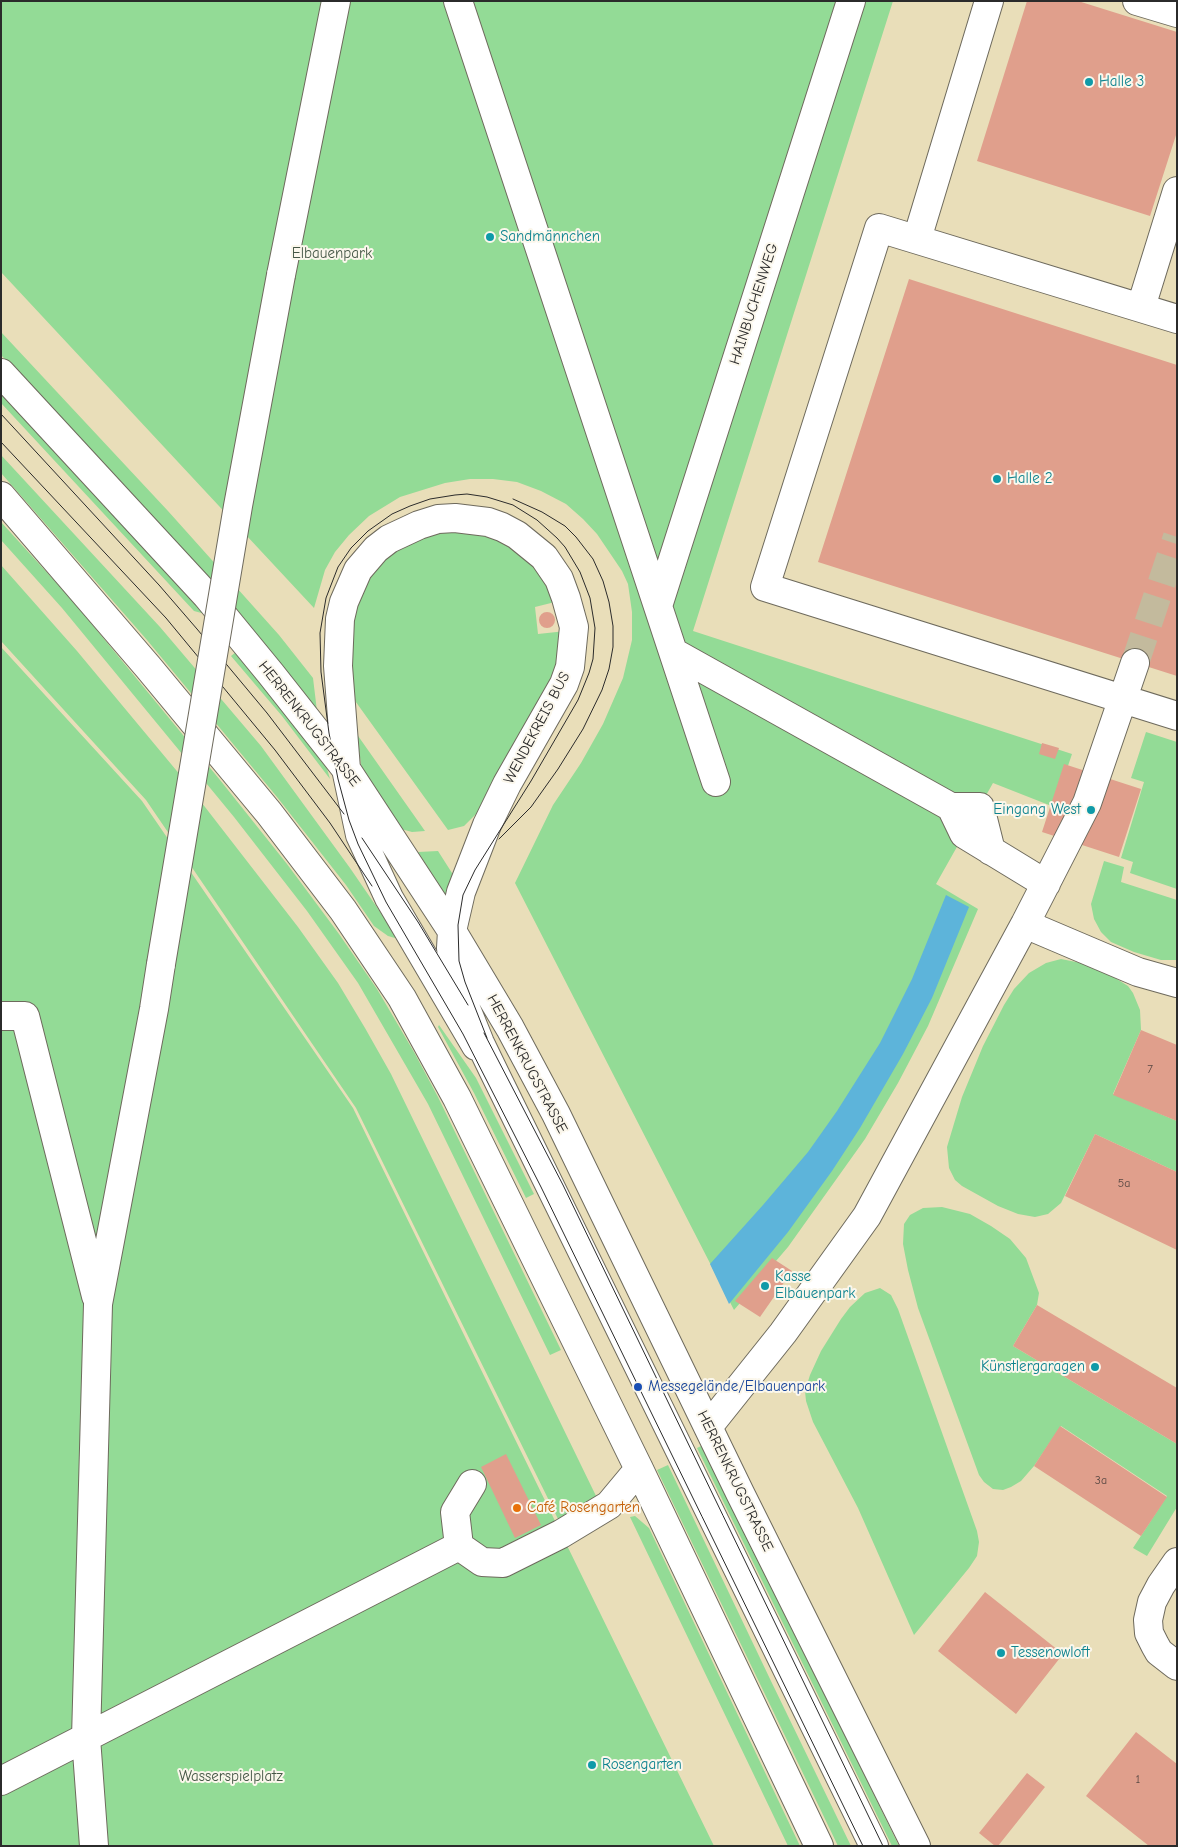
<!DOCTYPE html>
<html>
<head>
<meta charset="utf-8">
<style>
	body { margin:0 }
	#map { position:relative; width:1178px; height:1847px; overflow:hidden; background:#e9deb9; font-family:"Comic Neue",sans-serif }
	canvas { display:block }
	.frame { position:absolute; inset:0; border:2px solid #2b2b2b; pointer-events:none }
</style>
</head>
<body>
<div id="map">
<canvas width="1178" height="1847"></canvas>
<div class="frame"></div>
</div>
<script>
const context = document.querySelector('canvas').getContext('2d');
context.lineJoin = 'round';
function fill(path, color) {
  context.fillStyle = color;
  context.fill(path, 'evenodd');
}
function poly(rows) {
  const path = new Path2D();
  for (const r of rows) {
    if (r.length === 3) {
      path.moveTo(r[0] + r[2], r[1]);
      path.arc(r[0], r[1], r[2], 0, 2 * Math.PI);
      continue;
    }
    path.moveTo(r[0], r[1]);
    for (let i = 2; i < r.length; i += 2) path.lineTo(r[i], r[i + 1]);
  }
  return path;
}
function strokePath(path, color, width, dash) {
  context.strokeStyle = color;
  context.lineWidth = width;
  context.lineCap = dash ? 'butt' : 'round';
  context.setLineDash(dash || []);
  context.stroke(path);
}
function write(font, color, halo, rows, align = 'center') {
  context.font = font + ' "Comic Neue",sans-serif';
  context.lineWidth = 4;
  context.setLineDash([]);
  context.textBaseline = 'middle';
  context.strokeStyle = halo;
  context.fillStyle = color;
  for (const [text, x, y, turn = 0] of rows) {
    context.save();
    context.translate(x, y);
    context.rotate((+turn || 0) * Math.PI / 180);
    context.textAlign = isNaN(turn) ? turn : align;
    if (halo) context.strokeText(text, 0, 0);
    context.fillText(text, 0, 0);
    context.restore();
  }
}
fill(poly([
	[1,1,893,1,693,631,1072,754,1054,807,993,783,936,884,978,909,928,1026,898,1083,865,1139,788,1247,734,1310,515,883,553,805,581,763,603,724,623,678,632,640,632,612,628,584,622,571,597,534,583,519,566,504,541,491,517,482,493,479,470,479,445,483,400,497,369,516,349,535,335,552,325,570,314,608,1,272],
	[1,332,168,511,279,635,313,678,317,711,239,612,1,355],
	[1,393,205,614,194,611,1,403],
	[1,455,160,627,261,746,350,868,396,935,395,938,388,936,374,926,346,885,277,797,147,640,1,473],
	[1,522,72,600,220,780,287,864,339,934,377,989,414,1052,438,1097,561,1350,550,1355,428,1104,358,983,307,911,234,817,62,608,1,540],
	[438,530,485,531,524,552,559,601,535,607,538,634,566,631,562,664,479,811,464,826,448,830,353,698,350,659,351,622,360,592,384,557],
	[1,565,77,651,181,776,298,927,338,983,365,1028,391,1074,597,1498,560,1523,356,1108,146,800,1,641],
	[1,647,142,801,353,1108,714,1846,1,1846],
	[236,652,326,765,330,779,282,716,231,656],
	[1146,732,1177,742,1177,889,1130,873,1133,862,1121,858,1144,782,1131,778],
	[356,733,425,831,412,832,401,829,364,782],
	[438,851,459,884,453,907,418,852],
	[1104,861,1124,867,1121,882,1177,900,1177,960,1161,960,1134,952,1111,942,1101,932,1094,919,1091,904],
	[1061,959,1081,963,1112,976,1128,986,1133,993,1140,1010,1141,1030,1113,1094,1177,1121,1177,1172,1095,1134,1061,1203,1048,1214,1035,1217,1018,1214,998,1206,962,1186,955,1180,949,1168,947,1147,962,1097,983,1046,1004,1005,1014,989,1029,973,1046,963],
	[439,1025,476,1078,534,1194,526,1198,474,1093,438,1027],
	[942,1207,970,1214,991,1226,1010,1239,1026,1258,1039,1293,1037,1305,1013,1346,1177,1444,1177,1507,1147,1556,1133,1548,1167,1496,1061,1426,1034,1466,1021,1481,1011,1487,1003,1490,993,1489,984,1482,979,1475,918,1308,908,1270,903,1244,904,1224,910,1215,923,1208],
	[880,1288,891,1295,898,1309,977,1531,979,1542,977,1556,969,1568,914,1635,858,1508,813,1422,806,1401,805,1391,810,1375,821,1351,841,1319,850,1307,865,1293],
	[703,1445,899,1846,892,1846,697,1448],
	[668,1465,770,1679,851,1846,838,1846,657,1470],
	[635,1516,649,1528,800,1846,788,1846,630,1517]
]), '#93db96');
fill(poly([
	[946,895,969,907,932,998,903,1054,860,1128,832,1171,788,1232,729,1304,710,1264,763,1205,808,1152,837,1111,880,1043,912,979]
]), '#5db4da');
fill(poly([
	[1027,1,1078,1,1177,32,1177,132,1150,216,977,161],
	[909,279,1177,365,1177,676,818,562],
	[547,620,8],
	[1042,743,1059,748,1055,759,1039,754],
	[1064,764,1141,789,1119,857,1042,832],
	[1141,1030,1177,1045,1177,1121,1113,1095],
	[1095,1134,1177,1172,1177,1250,1065,1196],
	[772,1258,792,1271,760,1317,735,1301],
	[1037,1305,1177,1388,1177,1444,1013,1346],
	[1060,1426,1167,1497,1141,1536,1034,1466],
	[506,1454,541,1525,515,1538,481,1467],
	[985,1592,1063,1654,1016,1714,938,1651],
	[1136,1732,1177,1764,1177,1846,1149,1846,1086,1796],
	[1027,1773,1045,1787,998,1846,995,1846,979,1833]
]), '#e09f8c');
strokePath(poly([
	[1135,663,1177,537]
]), '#c3ba9d', 28, [28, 14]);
const minor = poly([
	[458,1,716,782],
	[1137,1,1177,13],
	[917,239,989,1],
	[281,275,336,1],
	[1141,307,1177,191],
	[1177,319,879,228,765,587,1177,716],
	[1,373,207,596,271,674,346,769,452,931,510,1028,556,1114,740,1493,916,1846],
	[1,496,148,667,269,813,343,910,402,998,457,1098,639,1469,819,1846],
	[658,606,851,1],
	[673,652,951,807,980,807,991,851],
	[951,807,964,834,1046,884],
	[1025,924,1138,972,1177,983],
	[1,1016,25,1016,96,1296],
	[476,1046,389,898,360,835,346,769,338,666,340,619,344,602,358,570,376,549,389,539,419,525,438,519,455,518,488,522,502,527,517,535,544,557,559,579,566,598,574,627,570,667,564,684,507,784,487,825,461,892,452,931,451,948,457,986,480,1043,495,1074,874,1846],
	[708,1427,783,1333,867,1216,1025,924,1087,803,1135,663],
	[459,1546,482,1562,503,1563,561,1534,609,1505,639,1469],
	[459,1546,455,1512,472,1484],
	[1177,1562,1161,1585,1152,1602,1148,1620,1149,1633,1155,1645,1159,1652,1177,1666],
	[1,1781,459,1546],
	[94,1846,86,1738,98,1304,154,1009,161,964]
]);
strokePath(minor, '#6e6a5d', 30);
strokePath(minor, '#fff', 28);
strokePath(poly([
	[1,414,159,585,197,629,267,713,344,814],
	[1,442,166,618,275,750,330,823,372,886],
	[362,838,418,922,468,1005],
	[499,839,531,807,558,769,583,729,602,690,609,669,613,647,613,626,609,602,603,581,593,559,576,537,565,526,542,512,513,499],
	[484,1033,563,1185,883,1846],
	[487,1038,465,982,459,961,458,925,463,895,475,870,531,781,578,700,589,673,593,659,595,628,590,598,580,572,565,547,557,538,537,520,513,505,487,497,467,494,455,495,430,499,410,506,392,514,368,531,351,548,338,567,326,598,320,633,321,672,329,733,338,779,349,820,358,844,386,902,463,1034,541,1187,863,1846]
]), '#2b2b2b', 1);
const minorBridge = poly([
	[161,964,238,506,281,275]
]);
strokePath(minorBridge, '#6e6a5d', 30, []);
strokePath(minorBridge, '#fff', 28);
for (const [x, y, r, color] of [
	[1089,82,5,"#0f9aa8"],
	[490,237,5,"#0f9aa8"],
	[997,479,5,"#0f9aa8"],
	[1091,810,5,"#0f9aa8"],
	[765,1286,5,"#0f9aa8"],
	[1095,1367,5,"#0f9aa8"],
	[638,1387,5,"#1a4fb4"],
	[517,1508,5,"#e8710a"],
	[1001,1653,5,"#0f9aa8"],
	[592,1765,5,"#0f9aa8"]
]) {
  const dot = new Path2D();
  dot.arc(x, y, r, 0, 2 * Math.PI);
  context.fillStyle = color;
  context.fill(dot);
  strokePath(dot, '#fbf7ec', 2);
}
write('12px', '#584843', null, [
	["7",1150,1070],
	["5a",1124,1184],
	["3a",1101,1481],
	["1",1138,1780]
]);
write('15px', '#0d838f', '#fbf7ec', [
	["Halle 3",1099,82],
	["Sandmännchen",500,237],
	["Halle 2",1007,479],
	["Eingang West",1081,810,"right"],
	["Kasse",775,1277],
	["Elbauenpark",775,1294],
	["Künstlergaragen",1085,1367,"right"],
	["Tessenowloft",1011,1653],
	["Rosengarten",602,1765]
], 'left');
write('15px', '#455746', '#fbf7ec', [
	["Elbauenpark",332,254],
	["Wasserspielplatz",231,1777]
]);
write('15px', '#2b2b2b', '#fbf7ec', [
	["HAINBUCHENWEG",754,304,-72],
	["HERRENKRUGSTRASSE",309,724,52],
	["WENDEKREIS BUS",537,728,-62],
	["HERRENKRUGSTRASSE",527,1064,62],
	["HERRENKRUGSTRASSE",735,1481,64]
]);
write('15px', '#164399', '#fbf7ec', [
	["Messegelände/Elbauenpark",648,1387]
], 'left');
write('15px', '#c56008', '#fbf7ec', [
	["Café Rosengarten",527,1508]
], 'left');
</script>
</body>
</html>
